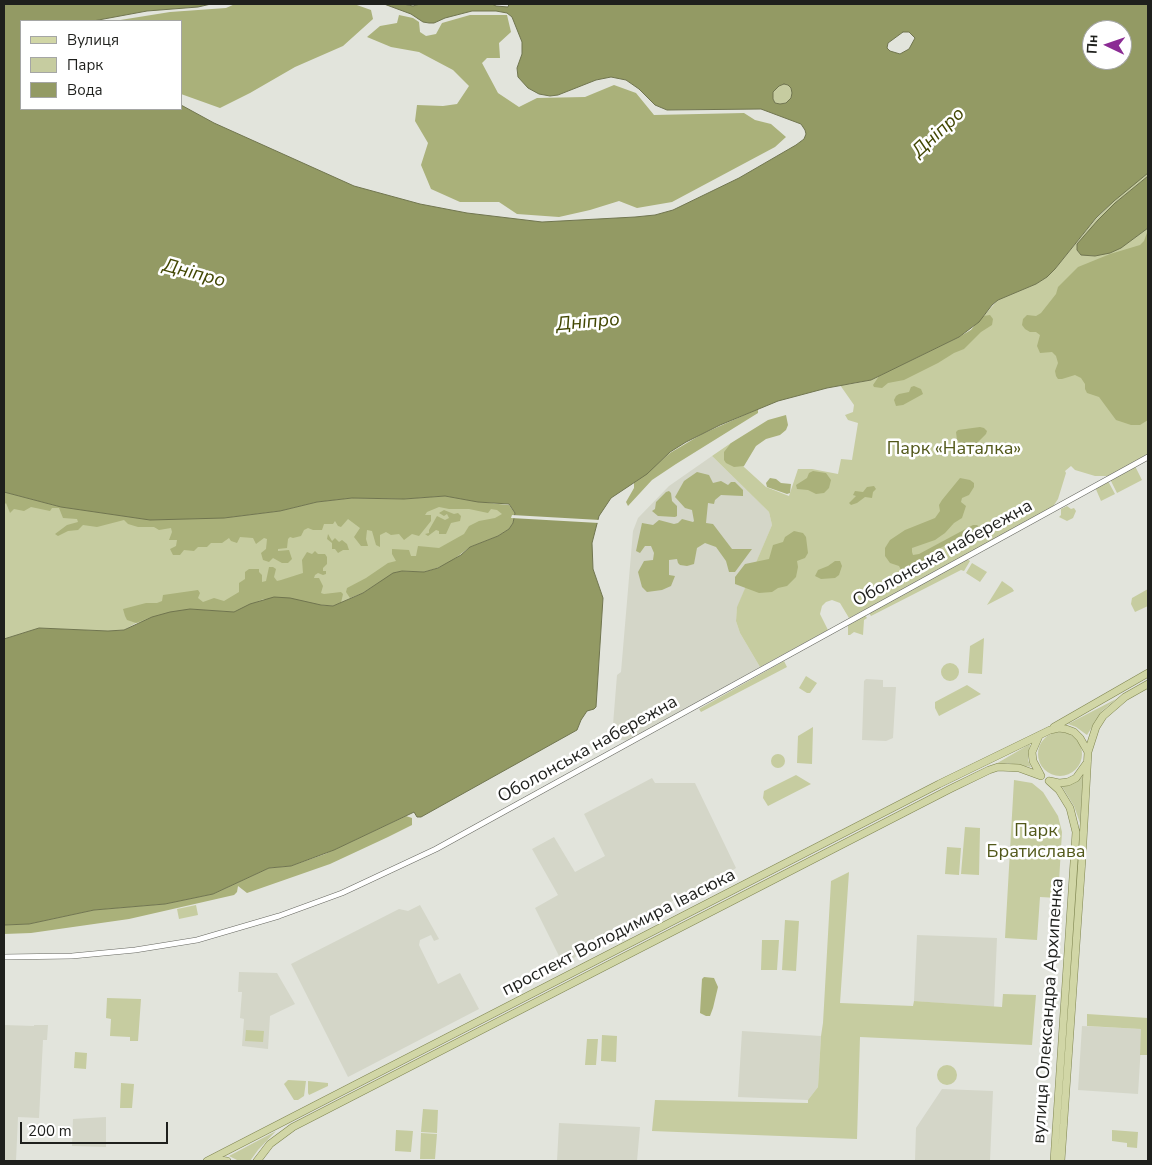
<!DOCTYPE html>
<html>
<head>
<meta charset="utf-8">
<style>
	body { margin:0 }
	#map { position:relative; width:1152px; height:1165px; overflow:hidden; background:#e2e4dc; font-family:"Nunito Sans",sans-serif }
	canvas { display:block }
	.frame { position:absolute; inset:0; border:5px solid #1f201d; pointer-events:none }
	.legend { position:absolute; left:20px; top:20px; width:162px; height:90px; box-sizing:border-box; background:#fff; border:1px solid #a5a6a5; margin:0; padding:6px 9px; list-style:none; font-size:15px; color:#1f201d }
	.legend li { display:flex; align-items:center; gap:10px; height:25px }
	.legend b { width:25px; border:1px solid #a5a6a5 }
	.north { position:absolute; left:1082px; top:20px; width:50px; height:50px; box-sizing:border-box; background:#fff; border:1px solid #a5a6a5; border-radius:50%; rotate:273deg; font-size:14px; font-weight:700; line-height:20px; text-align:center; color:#1f201d }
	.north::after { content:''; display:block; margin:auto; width:18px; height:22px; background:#8b2b94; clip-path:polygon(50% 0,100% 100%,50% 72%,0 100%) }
	.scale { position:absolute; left:20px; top:1122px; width:148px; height:22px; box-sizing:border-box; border:2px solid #1f201d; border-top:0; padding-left:6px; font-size:15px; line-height:18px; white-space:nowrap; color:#1f201d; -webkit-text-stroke:4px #fff; paint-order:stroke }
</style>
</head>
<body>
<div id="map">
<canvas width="1152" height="1165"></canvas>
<div class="frame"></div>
<ul class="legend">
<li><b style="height:6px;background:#d1d6a6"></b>Вулиця</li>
<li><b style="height:14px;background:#c6cca0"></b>Парк</li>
<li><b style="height:14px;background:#939a64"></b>Вода</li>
</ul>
<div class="north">Пн</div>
<div class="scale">200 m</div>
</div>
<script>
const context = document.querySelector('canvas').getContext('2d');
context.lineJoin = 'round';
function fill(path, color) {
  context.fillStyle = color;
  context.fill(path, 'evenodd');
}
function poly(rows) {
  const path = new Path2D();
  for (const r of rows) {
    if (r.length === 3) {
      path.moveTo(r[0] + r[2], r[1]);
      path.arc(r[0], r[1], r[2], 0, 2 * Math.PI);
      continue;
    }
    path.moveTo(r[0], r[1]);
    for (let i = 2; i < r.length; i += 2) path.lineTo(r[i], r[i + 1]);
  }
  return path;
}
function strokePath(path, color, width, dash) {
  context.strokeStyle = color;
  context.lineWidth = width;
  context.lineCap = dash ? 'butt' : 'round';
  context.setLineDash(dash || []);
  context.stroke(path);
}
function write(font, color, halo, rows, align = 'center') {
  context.font = font + ' "Nunito Sans",sans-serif';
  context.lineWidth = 5;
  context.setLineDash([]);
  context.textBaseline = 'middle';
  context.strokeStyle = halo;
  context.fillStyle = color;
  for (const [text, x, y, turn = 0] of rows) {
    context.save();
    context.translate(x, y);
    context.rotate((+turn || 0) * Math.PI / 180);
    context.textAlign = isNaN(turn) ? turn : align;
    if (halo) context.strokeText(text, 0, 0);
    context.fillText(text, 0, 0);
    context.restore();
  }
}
fill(poly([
	[712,456,769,512,772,525,737,608,736,621,740,633,760,667,630,741,616,739,612,737,617,675,621,672,633,531,638,518,669,486],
	[866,679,883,680,883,687,896,687,893,738,886,741,862,740,864,681],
	[652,778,655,783,695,783,736,868,722,877,715,875,712,881,688,893,684,891,682,896,638,919,641,924,606,943,602,942,563,964,535,908,558,895,532,849,554,837,575,872,605,856,584,814],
	[420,905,439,939,434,941,431,935,420,940,419,945,438,984,460,973,479,1009,348,1077,291,964,399,909,408,911],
	[917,935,997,938,994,1007,914,1001],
	[239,972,277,973,295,1004,270,1016,268,1049,242,1046,244,1019,240,1018,242,992,238,992],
	[4,1025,34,1026,34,1025,48,1025,47,1040,43,1040,39,1118,18,1117,16,1161,4,1161],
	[1082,1026,1142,1029,1138,1094,1078,1090],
	[742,1031,821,1036,818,1087,808,1100,738,1097],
	[942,1089,993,1091,990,1161,915,1161,916,1128],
	[106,1117,106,1147,72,1146,73,1119],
	[559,1123,640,1127,637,1161,557,1161]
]), '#d4d6c8');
fill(poly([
	[784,84,788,85,791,88,792,93,791,98,786,103,780,104,775,103,773,99,773,92,779,86],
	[1148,168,1148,176,1115,203,1098,220,1077,250,1081,255,1095,256,1127,243,1148,228,1148,455,1110,476,1095,476,1075,470,1071,466,1065,471,1066,473,1058,499,1052,508,919,582,849,618,840,603,832,600,826,602,822,606,820,614,828,630,760,667,740,633,736,621,737,607,772,525,769,512,712,456,731,443,744,467,766,487,789,496,798,469,812,469,838,474,841,459,852,460,858,423,848,420,845,415,853,412,854,405,840,385,852,384,871,380,947,344,971,330,998,300,1036,284,1047,277,1055,269,1096,219],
	[1135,466,1142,480,1117,493,1110,479],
	[1108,481,1115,494,1101,501,1095,487],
	[4,492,54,505,224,518,445,496,492,503,515,513,341,603,136,623,124,630,108,631,39,628,4,639],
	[1067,506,1071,509,1074,508,1076,511,1073,518,1067,521,1059,517,1061,515,1061,509],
	[967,559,970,561,964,571,961,570,871,616,869,613],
	[972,563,987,572,980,582,966,573],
	[1002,581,1012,588,1014,591,987,605],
	[1148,589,1148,606,1135,612,1131,604,1132,598],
	[865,615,867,618,864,620,863,635,854,632,850,635,848,635,848,625],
	[984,638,982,674,968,673,970,646],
	[784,661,787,667,701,712,699,709],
	[950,672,9],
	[806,676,817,683,810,693,807,693,799,688],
	[967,685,981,694,939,716,935,708,935,702],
	[1116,699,1102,711,1087,735,1076,727,1068,724],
	[813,727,812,764,797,763,798,736],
	[1060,754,22],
	[1030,744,1028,760,1031,767,1007,763,994,765],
	[778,761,7],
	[796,775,811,784,768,806,763,798,764,791],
	[1083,776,1080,823,1074,806,1061,785,1074,783],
	[1014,780,1032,783,1043,792,1058,816,1062,832,1058,898,1040,897,1037,940,1005,938],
	[965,827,980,828,979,875,961,874],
	[947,847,961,848,959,875,945,874],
	[849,872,840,1003,913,1006,914,1001,1002,1007,1003,994,1036,995,1032,1045,860,1037,857,1139,652,1131,655,1100,808,1103,808,1100,818,1087,821,1036,823,1023,831,881],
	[196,905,198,915,179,919,177,909],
	[785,920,799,921,796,971,782,970],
	[762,940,779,940,777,970,761,970],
	[107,998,141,999,138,1041,130,1041,130,1037,110,1036,111,1019,106,1018],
	[1087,1014,1148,1018,1148,1055,1140,1055,1141,1029,1087,1026],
	[246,1030,264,1031,263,1042,245,1041],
	[602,1035,617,1036,616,1062,601,1061],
	[587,1039,598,1039,596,1065,585,1065],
	[75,1052,87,1053,86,1069,74,1068],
	[947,1075,10],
	[288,1080,306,1081,304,1096,298,1100,294,1100,284,1084],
	[308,1081,328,1083,328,1086,309,1095,308,1093],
	[121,1083,134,1084,132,1108,120,1108],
	[423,1109,438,1110,437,1133,421,1132],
	[396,1130,413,1131,411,1152,395,1151],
	[1112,1130,1138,1132,1137,1148,1127,1147,1127,1143,1112,1141],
	[276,1131,258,1150,250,1161,239,1161,229,1156],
	[421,1133,437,1134,435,1159,420,1159]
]), '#c6cca0');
fill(poly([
	[235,4,354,4,371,10,373,19,343,46,295,67,250,93,220,108,181,94,181,21,114,21,170,12,226,8],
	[399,15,413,18,419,22,420,32,426,36,436,34,442,23,470,15,507,15,511,32,499,43,500,58,487,58,482,63,498,93,519,107,537,98,585,97,614,85,636,93,654,115,744,113,755,120,771,124,786,137,775,147,672,202,637,208,619,201,590,210,559,217,517,214,499,202,460,202,431,189,421,165,428,143,415,121,417,105,443,106,457,104,469,86,453,70,419,52,391,47,367,37,380,26,397,23],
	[1148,230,1148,420,1140,425,1131,425,1116,420,1099,397,1087,393,1085,389,1085,384,1081,378,1075,375,1062,379,1058,379,1056,376,1055,371,1058,363,1056,356,1052,352,1040,353,1037,346,1040,335,1036,332,1030,332,1025,329,1022,325,1023,319,1027,315,1036,316,1041,313,1056,294,1058,287,1078,267,1110,254,1140,245,1144,241],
	[990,315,993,319,992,325,981,332,964,349,954,353,938,363,904,380,888,383,882,388,874,387,873,385,879,376,959,337,971,330,983,316],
	[914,386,921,389,923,394,903,405,896,406,894,400,896,396,899,394,909,392,911,387],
	[758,409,758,413,676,464,652,480,628,506,626,502,634,488,634,483,670,453,702,434],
	[786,415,788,425,786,430,780,435,766,439,756,446,744,466,734,467,726,463,724,460,724,452,731,443,768,420],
	[980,427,984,428,987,431,986,434,972,448,964,448,957,440,956,432,958,430],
	[813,471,826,473,831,480,829,488,824,493,816,494,808,490,797,489,796,485,807,478,809,473],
	[697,472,709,475,713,483,721,481,728,485,731,482,735,482,743,490,743,496,721,495,715,500,714,504,708,503,706,523,713,524,732,549,752,549,735,572,729,572,726,561,716,547,705,543,697,548,694,564,687,566,680,565,678,563,677,559,669,560,669,575,675,576,671,586,662,590,647,592,642,587,638,572,644,561,653,560,654,553,651,546,645,546,640,553,636,551,642,523,653,525,659,520,674,524,678,523,682,519,693,522,694,521,692,510,685,508,675,497,684,481],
	[770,478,776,479,781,483,791,484,790,493,787,494,767,487,766,483],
	[960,478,970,480,974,483,974,487,969,495,962,498,961,502,966,506,962,518,954,523,945,533,935,540,912,548,912,552,913,555,919,554,973,525,977,525,980,528,979,531,942,547,931,554,915,571,902,572,899,566,890,563,885,556,885,548,890,540,905,530,935,518,940,511,939,505,942,500],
	[874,486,876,489,873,492,872,498,865,497,857,503,851,505,849,503,856,496,853,495,855,491,863,492,867,487],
	[669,491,671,493,672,501,677,506,677,516,675,517,658,516,652,511,655,509,656,502,666,492],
	[4,492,61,507,150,520,224,518,280,511,317,502,352,498,404,499,445,496,478,502,509,505,515,513,513,523,509,529,498,536,470,547,449,563,437,568,424,572,402,571,393,573,363,593,350,598,346,592,347,588,366,578,388,563,396,561,392,554,392,549,409,550,411,556,416,556,418,546,439,548,464,534,469,526,479,521,495,518,502,514,497,510,491,509,488,513,469,509,449,509,439,507,427,512,425,515,431,515,431,521,419,536,412,534,404,540,399,534,391,535,386,532,380,535,380,547,376,545,372,531,367,530,366,539,368,546,361,546,354,537,360,528,348,519,341,527,338,526,335,521,333,524,324,524,322,530,313,530,308,528,304,530,301,536,293,538,290,537,288,539,287,548,278,549,278,551,289,550,292,559,288,563,282,563,273,558,269,562,263,560,261,553,266,549,267,539,264,538,256,544,253,538,240,537,237,543,231,541,229,538,222,543,211,543,207,547,198,547,194,551,184,550,180,555,173,555,170,549,176,546,177,540,169,540,172,532,171,528,159,530,154,527,138,527,128,524,124,520,97,527,83,525,78,530,68,531,58,536,55,534,67,525,78,522,77,519,63,518,59,508,52,508,50,511,31,507,24,511,14,509,10,513,6,503,4,505],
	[444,510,454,514,458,513,461,516,460,521,451,523,446,534,439,534,439,531,436,530,428,536,425,534,429,533,429,530,437,516,445,520,449,518,447,514,444,516,439,513],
	[794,531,803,533,806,537,808,553,805,558,797,561,798,567,796,577,787,586,778,588,772,592,759,593,735,584,735,577,745,564,769,559,773,545,783,542,785,537],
	[328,534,332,541,335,538,339,542,342,540,347,544,349,550,343,550,338,553,335,549,332,549,332,543,327,539],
	[315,551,318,554,325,554,327,557,327,564,323,568,323,571,326,571,326,574,323,575,318,573,315,575,314,578,319,578,323,586,321,593,324,594,341,592,343,594,341,603,333,606,263,599,234,612,190,609,152,617,136,623,127,620,125,616,123,609,146,603,157,603,162,601,163,595,198,590,200,593,198,598,203,602,214,598,224,601,239,592,239,583,245,579,245,572,249,569,259,569,259,572,262,575,262,582,266,581,269,567,273,567,276,569,274,577,277,581,281,580,303,573,302,560,307,552,312,554],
	[835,561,840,561,842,566,839,575,835,578,821,579,815,576,818,570,828,566],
	[406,816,412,818,412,825,388,837,330,864,247,893,238,886,237,892,234,895,129,919,31,933,4,934,4,925,29,924,94,910,165,904,213,894,269,868,291,866,325,854],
	[704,977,714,978,718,987,713,1008,710,1016,706,1016,700,1013,702,979]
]), '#aab17a');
const water = poly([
	[4,4,211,4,198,7,147,11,93,21,21,21,21,109,181,109,181,105,214,123,354,186,420,204,467,213,542,222,635,217,655,215,673,210,739,178,796,145,804,139,806,134,805,130,801,124,761,109,667,110,655,105,639,89,626,80,611,77,596,80,558,95,550,96,539,94,528,88,518,77,517,68,522,54,522,42,512,17,507,13,496,11,472,11,445,18,434,23,429,23,423,22,411,14,384,4,403,4,413,6,420,4,492,4,496,6,508,7,509,4,1148,4,1148,173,1114,201,1096,218,1055,269,1047,277,1036,284,998,300,992,305,979,322,959,337,871,380,827,388,778,401,720,425,686,442,670,452,647,474,611,498,599,516,592,543,593,569,603,598,596,707,594,709,587,711,581,720,577,730,421,817,417,817,414,812,412,813,334,850,291,866,269,868,213,894,165,904,94,910,29,924,4,925,4,639,39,628,108,631,124,630,152,617,170,612,190,609,234,612,250,604,274,597,290,598,321,605,333,606,363,593,393,573,402,571,424,572,438,568,461,555,470,547,498,536,509,529,513,523,515,513,509,504,478,502,445,496,404,499,352,498,317,502,280,511,224,518,150,520,61,507,4,492,4,4],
	[1092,30,1122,30,1122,60,1092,60,1092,30],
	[903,32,909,32,915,38,909,49,900,54,890,51,887,48,888,43,903,32],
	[784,84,788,85,791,88,792,93,791,98,786,103,780,104,775,103,773,99,773,92,779,86,784,84],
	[1148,176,1148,228,1121,248,1110,253,1095,256,1081,255,1077,250,1077,244,1098,220,1115,203,1148,176]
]);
fill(water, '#939a64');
strokePath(water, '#70754f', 1);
fill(poly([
	[512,515,600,520,599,523,511,518]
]), '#e2e4dc');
const minor = poly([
	[4,957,72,956,135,950,197,940,279,916,342,893,436,849,1148,457]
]);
const major = poly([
	[1054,727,1148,673],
	[1039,736,1032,752,1033,761,1040,774],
	[1088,752,1096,727,1103,716,1125,697,1148,684],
	[1049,781,1059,790,1070,808,1076,832,1054,1161],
	[1050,781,1059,783,1068,782,1076,778,1086,764],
	[214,1159,227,1161],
	[207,1161,939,784,1050,730,1059,728,1066,729,1074,732,1080,738,1088,752,1082,859,1061,1161],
	[257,1161,270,1144,293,1127,950,789,989,770,998,767,1019,768,1041,776]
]);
strokePath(minor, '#666760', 6);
strokePath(major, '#7f8550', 8);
strokePath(minor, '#fff', 5);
strokePath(major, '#d1d6a6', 7);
write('18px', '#52581a', '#fff', [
	["Парк «Наталка»",954,450],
	["Парк",1036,832],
	["Братислава",1036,853]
]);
write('18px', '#1f201d', '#fff', [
	["Оболонська набережна",943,554,-29],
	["Оболонська набережна",588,750,-29],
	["проспект Володимира Івасюка",619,933,-27],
	["вулиця Олександра Архипенка",1049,1011,-86]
]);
write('italic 19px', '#424703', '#fff', [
	["Дніпро",939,133,-43],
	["Дніпро",194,274,15],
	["Дніпро",588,323,-5]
]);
</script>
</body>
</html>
